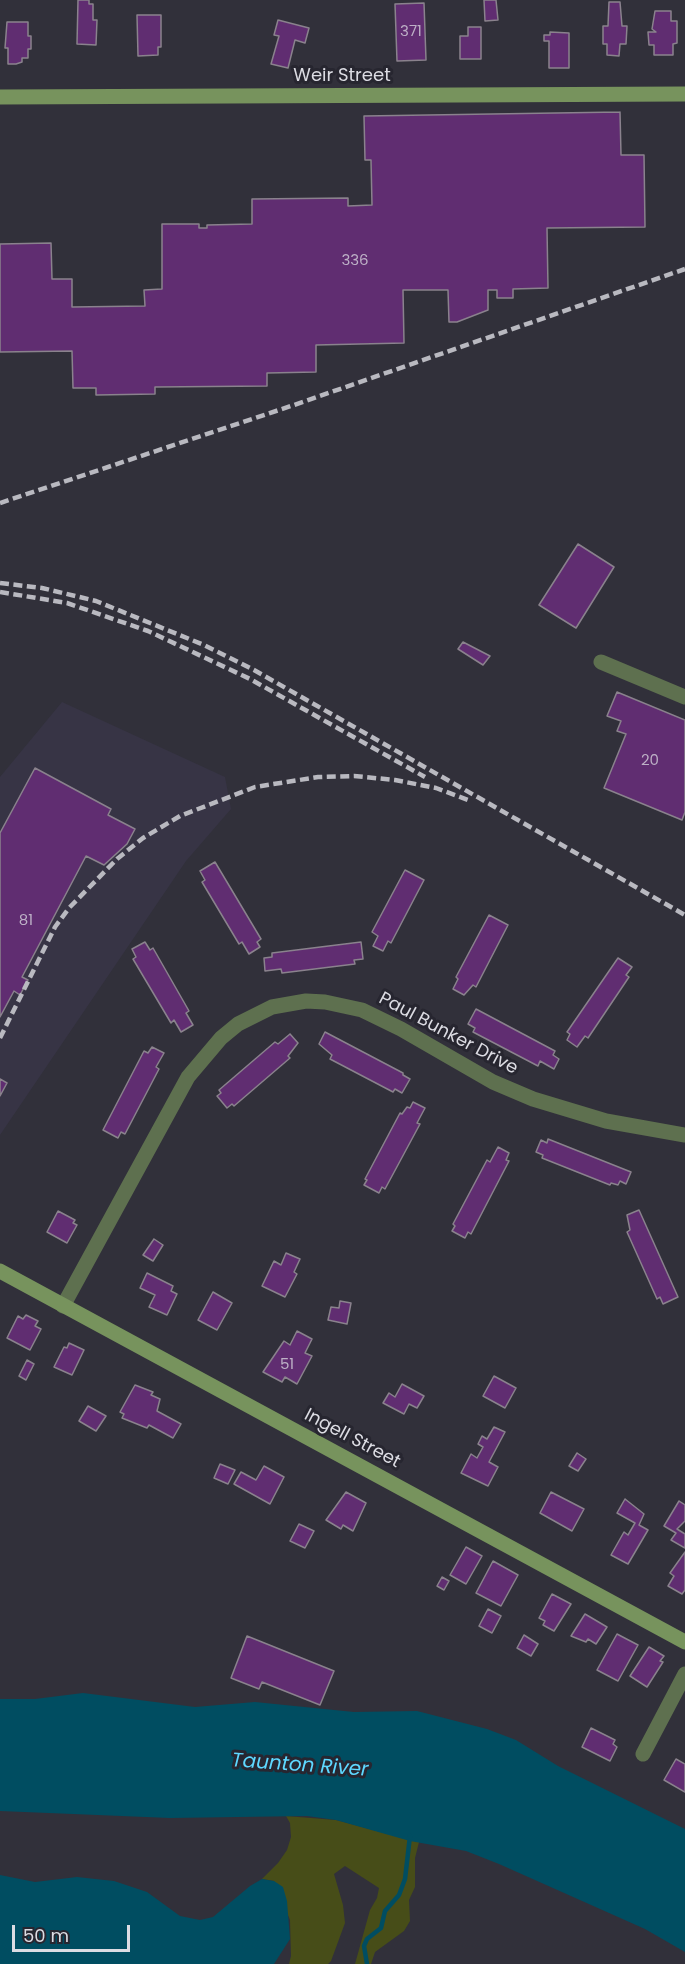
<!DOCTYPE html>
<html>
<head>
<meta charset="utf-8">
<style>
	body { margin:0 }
	#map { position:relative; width:685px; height:1964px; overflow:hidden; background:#31303a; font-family:Poppins,sans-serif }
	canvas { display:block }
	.scale { position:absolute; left:12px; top:1925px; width:118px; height:27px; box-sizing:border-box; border:3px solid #dcdce3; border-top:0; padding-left:8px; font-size:18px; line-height:21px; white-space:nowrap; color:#dcdce3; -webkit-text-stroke:4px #272630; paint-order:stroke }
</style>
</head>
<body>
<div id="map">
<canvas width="685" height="1964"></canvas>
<div class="scale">50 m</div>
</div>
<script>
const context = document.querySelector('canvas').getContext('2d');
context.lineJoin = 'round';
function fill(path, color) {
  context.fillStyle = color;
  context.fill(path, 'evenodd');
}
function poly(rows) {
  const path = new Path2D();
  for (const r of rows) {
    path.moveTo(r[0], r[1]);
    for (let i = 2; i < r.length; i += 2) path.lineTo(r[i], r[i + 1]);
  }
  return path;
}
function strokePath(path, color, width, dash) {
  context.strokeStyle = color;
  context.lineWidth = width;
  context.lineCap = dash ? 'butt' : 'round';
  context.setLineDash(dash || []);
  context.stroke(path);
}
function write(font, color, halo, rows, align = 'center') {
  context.font = font + ' Poppins,sans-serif';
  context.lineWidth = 6;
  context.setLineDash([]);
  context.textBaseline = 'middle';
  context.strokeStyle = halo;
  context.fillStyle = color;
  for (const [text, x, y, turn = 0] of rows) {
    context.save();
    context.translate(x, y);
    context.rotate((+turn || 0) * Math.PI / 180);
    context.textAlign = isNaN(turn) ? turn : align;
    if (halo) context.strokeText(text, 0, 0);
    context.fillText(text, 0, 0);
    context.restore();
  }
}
fill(poly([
	[62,702,225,777,231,809,186,861,0,1135,0,777]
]), '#373445');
fill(poly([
	[286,1816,336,1820,419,1842,415,1858,415,1887,409,1900,410,1921,404,1931,375,1952,371,1964,355,1964,370,1910,377,1898,379,1888,345,1866,334,1874,343,1905,345,1923,331,1961,328,1964,289,1964,291,1956,290,1920,274,1881,262,1879,278,1863,287,1850,291,1837,290,1823]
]), '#474d18');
fill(poly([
	[83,1693,195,1707,255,1702,354,1712,417,1711,487,1729,516,1740,558,1766,685,1829,685,1952,645,1929,499,1864,466,1851,410,1841,336,1820,307,1816,170,1818,0,1811,0,1699,35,1699],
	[0,1875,35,1882,77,1877,114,1881,147,1892,180,1916,200,1920,213,1917,250,1886,262,1879,274,1881,283,1887,287,1901,290,1939,274,1964,0,1964]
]), '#004d61');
strokePath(poly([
	[367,1964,364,1946,367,1939,381,1928,385,1911,399,1895,405,1879,410,1836]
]), '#004d61', 4.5);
const building = poly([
	[78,0,89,0,89,4,93,4,93,20,97,20,96,45,77,44,78,0],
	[484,0,496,0,498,20,485,21,484,0],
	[609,2,620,2,622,26,627,26,626,44,620,44,619,56,607,55,607,44,603,44,603,26,608,26,609,2],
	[424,3,426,60,397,61,395,4,424,3],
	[655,11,671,11,671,21,677,21,677,43,673,44,673,55,654,55,654,45,649,45,648,32,656,32,652,29,655,11],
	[137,15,161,15,161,47,158,47,158,55,138,56,137,15],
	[278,20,309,28,305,43,295,40,288,68,271,64,279,36,274,35,278,20],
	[7,22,28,22,28,36,31,36,31,49,28,49,28,58,22,58,22,62,16,64,8,64,8,48,5,48,7,22],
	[468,27,481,27,481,59,460,59,460,36,468,36,468,27],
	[550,32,569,33,569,68,549,68,549,41,544,41,544,35,550,35,550,32],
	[620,112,621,155,644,155,645,227,547,228,548,288,513,289,513,298,497,298,497,290,488,290,488,310,457,322,449,322,448,290,403,290,404,343,316,345,316,372,267,373,267,386,155,387,155,394,96,395,96,388,73,388,72,351,0,352,0,244,51,243,52,279,72,279,72,307,145,306,144,290,162,289,162,224,199,224,199,228,207,228,207,225,252,224,252,199,348,198,348,206,372,205,371,160,365,160,364,116,620,112],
	[578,544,614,567,576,628,539,605,578,544],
	[463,642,490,656,483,665,458,649,463,642],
	[617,692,685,720,685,812,682,820,604,788,626,734,617,731,621,721,607,716,617,692],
	[35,768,111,809,108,815,135,829,127,844,104,865,86,856,22,977,28,980,20,995,14,991,0,1017,0,833,35,768],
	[215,862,261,939,257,942,260,947,249,954,242,942,239,944,202,882,205,880,200,871,215,862],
	[405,870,424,880,391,943,388,941,383,951,373,946,378,936,372,932,405,870],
	[489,915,508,925,476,987,473,985,464,995,453,989,458,979,456,977,489,915],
	[145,942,150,950,153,948,189,1011,186,1013,193,1025,181,1032,174,1020,171,1023,133,959,136,957,132,949,145,942],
	[361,942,363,959,354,960,355,964,282,973,281,969,265,971,264,958,272,957,272,953,361,942],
	[618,958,632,967,626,975,629,977,588,1038,585,1036,577,1047,567,1040,570,1034,567,1032,618,958],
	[476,1009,555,1051,553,1055,559,1059,554,1069,540,1061,538,1066,473,1032,475,1028,468,1024,476,1009],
	[325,1032,403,1073,403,1075,410,1079,402,1093,395,1089,393,1092,330,1059,332,1055,319,1044,325,1032],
	[290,1034,298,1043,288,1056,290,1058,234,1106,232,1104,227,1108,217,1096,221,1093,219,1090,275,1042,278,1044,290,1034],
	[152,1047,164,1053,156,1067,159,1069,125,1134,121,1132,118,1138,103,1130,144,1051,148,1053,152,1047],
	[0,1079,7,1083,0,1096,0,1079],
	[413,1102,425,1108,417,1123,420,1124,385,1189,382,1187,379,1193,364,1185,367,1180,365,1179,400,1113,402,1114,407,1107,410,1108,413,1102],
	[548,1139,631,1172,626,1184,620,1181,618,1185,611,1183,610,1185,542,1158,543,1155,536,1152,541,1140,547,1143,548,1139],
	[498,1147,509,1153,506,1160,509,1161,471,1234,468,1232,465,1238,452,1231,455,1226,453,1224,487,1160,490,1162,498,1147],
	[639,1210,678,1297,663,1304,660,1297,657,1299,627,1232,630,1230,627,1215,639,1210],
	[58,1211,75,1220,73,1223,77,1225,67,1243,47,1232,58,1211],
	[154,1239,163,1245,153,1261,143,1255,154,1239],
	[286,1253,300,1259,294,1272,297,1274,285,1297,262,1286,274,1261,281,1265,286,1253],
	[147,1273,173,1286,171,1291,177,1294,167,1315,149,1307,155,1295,140,1288,147,1273],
	[213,1292,232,1303,217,1330,198,1320,213,1292],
	[340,1301,351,1303,347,1324,328,1320,331,1307,339,1308,340,1301],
	[26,1315,38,1321,35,1326,41,1329,30,1350,7,1338,18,1316,23,1319,26,1315],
	[297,1331,312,1339,305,1353,312,1356,297,1384,285,1377,282,1382,263,1372,284,1341,290,1345,297,1331],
	[69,1343,84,1350,72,1375,54,1367,64,1347,67,1348,69,1343],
	[27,1360,34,1364,26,1380,19,1376,27,1360],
	[494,1376,516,1388,505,1408,483,1396,494,1376],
	[402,1384,424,1396,417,1408,409,1404,404,1414,383,1403,389,1393,395,1397,402,1384],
	[135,1385,153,1392,151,1395,160,1399,157,1411,181,1424,173,1438,149,1425,147,1428,122,1418,124,1414,120,1412,135,1385],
	[88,1406,106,1416,96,1431,79,1421,88,1406],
	[494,1427,505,1432,489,1462,498,1467,488,1486,461,1473,471,1454,477,1458,483,1447,478,1444,482,1436,487,1439,494,1427],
	[577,1453,586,1459,578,1471,569,1466,577,1453],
	[220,1464,235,1470,228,1484,214,1478,220,1464],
	[264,1466,284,1477,270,1504,234,1484,241,1472,256,1480,264,1466],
	[346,1492,366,1503,353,1531,343,1525,341,1529,326,1520,346,1492],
	[551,1492,584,1509,572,1531,540,1513,551,1492],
	[625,1499,644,1514,639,1525,648,1530,628,1564,611,1555,624,1532,628,1535,635,1523,617,1513,625,1499],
	[679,1501,685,1505,685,1521,677,1529,685,1534,685,1548,671,1540,676,1533,664,1526,679,1501],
	[299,1524,314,1531,305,1548,290,1541,299,1524],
	[466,1547,482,1556,466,1584,450,1575,466,1547],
	[685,1552,685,1590,682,1594,668,1586,674,1576,670,1573,685,1552],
	[493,1561,518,1575,501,1606,476,1593,493,1561],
	[442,1577,449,1581,444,1590,437,1586,442,1577],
	[552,1594,571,1604,554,1631,543,1625,545,1621,539,1618,552,1594],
	[488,1609,501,1616,492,1633,479,1626,488,1609],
	[585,1614,607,1627,596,1644,588,1639,586,1642,571,1636,585,1614],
	[617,1634,638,1645,618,1681,597,1670,617,1634],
	[524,1635,538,1644,531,1656,517,1648,524,1635],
	[247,1636,334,1671,320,1705,262,1682,259,1689,231,1678,247,1636],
	[649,1647,664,1656,660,1661,663,1662,647,1687,630,1676,649,1647],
	[591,1728,615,1740,613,1744,617,1747,610,1761,582,1747,591,1728],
	[676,1759,685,1764,685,1792,664,1780,676,1759]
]);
fill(building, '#602d71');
strokePath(building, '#8a828d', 1.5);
strokePath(poly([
	[601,662,685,697],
	[63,1306,188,1077,221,1038,238,1024,272,1007,306,1001,325,1002,362,1010,401,1029,493,1082,533,1099,606,1121,685,1135],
	[643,1754,685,1674]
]), '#5e704f', 15);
strokePath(poly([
	[0,97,685,94],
	[0,1271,685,1642]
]), '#77935d', 15);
strokePath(poly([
	[0,503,291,406,685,269],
	[0,583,42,588,96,601,204,645,254,670,685,915],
	[0,592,67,603,148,631,250,679,425,777],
	[0,1038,55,927,69,908,117,859,143,838,180,816,255,787,318,777,354,776,395,780,436,788,468,800]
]), '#b9b9c0', 4.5, [9, 4.5]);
write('15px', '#bdb0c6', null, [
	["371",411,32],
	["336",355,261],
	["20",650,761],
	["81",26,921],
	["51",287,1365]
]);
write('18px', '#dcdce3', '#272630', [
	["Weir Street",342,76],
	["Paul Bunker Drive",448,1034,28],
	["Ingell Street",352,1439,28]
]);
write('italic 20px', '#5ed8ff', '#272630', [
	["Taunton River",300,1766,4]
]);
</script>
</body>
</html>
